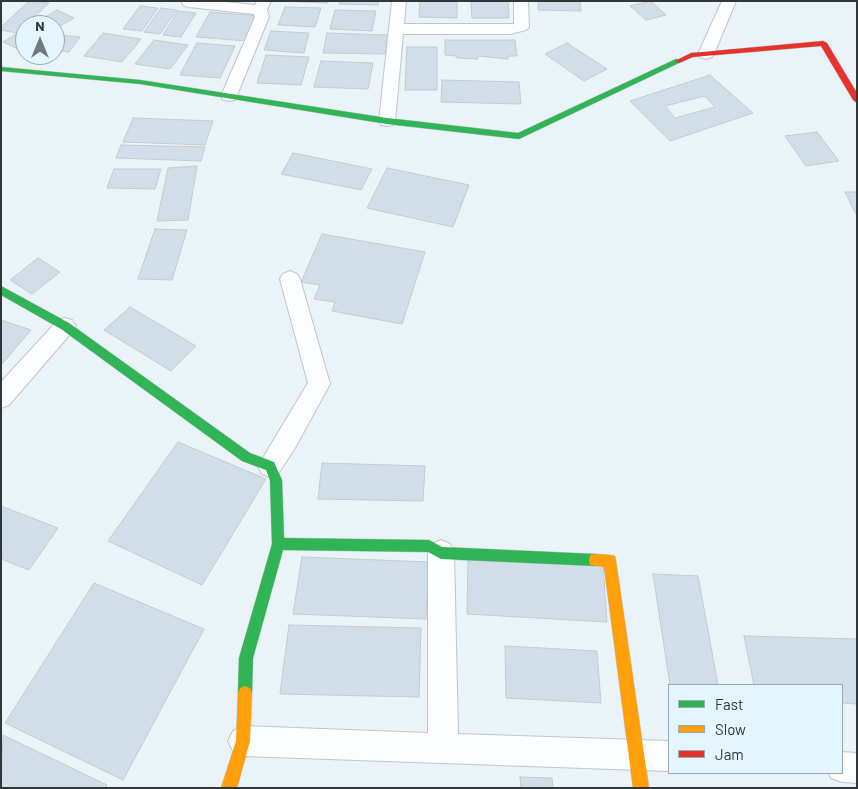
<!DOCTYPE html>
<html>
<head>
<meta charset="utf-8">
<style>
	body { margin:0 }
	#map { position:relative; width:858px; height:789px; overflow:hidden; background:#e9f3f8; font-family:Barlow,sans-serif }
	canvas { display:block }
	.frame { position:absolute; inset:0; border:2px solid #30373b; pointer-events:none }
	.legend { position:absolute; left:668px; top:684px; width:175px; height:90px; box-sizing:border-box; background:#e3f5fe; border:1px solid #9ba9b0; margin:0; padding:6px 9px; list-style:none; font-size:15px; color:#30373b }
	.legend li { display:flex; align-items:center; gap:10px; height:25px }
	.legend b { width:25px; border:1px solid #9ba9b0 }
	.north { position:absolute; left:15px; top:15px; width:50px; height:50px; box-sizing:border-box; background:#e3f5fe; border:1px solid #9ba9b0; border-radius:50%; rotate:0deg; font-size:14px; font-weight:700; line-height:20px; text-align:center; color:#30373b }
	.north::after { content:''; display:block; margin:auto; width:18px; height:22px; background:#71797d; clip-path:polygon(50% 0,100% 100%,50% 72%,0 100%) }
</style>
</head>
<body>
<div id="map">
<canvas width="858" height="789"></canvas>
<div class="frame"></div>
<ul class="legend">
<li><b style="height:6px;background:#30b455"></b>Fast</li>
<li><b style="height:6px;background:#ff9f0a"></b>Slow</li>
<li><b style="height:6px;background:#e5322d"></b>Jam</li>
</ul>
<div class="north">N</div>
</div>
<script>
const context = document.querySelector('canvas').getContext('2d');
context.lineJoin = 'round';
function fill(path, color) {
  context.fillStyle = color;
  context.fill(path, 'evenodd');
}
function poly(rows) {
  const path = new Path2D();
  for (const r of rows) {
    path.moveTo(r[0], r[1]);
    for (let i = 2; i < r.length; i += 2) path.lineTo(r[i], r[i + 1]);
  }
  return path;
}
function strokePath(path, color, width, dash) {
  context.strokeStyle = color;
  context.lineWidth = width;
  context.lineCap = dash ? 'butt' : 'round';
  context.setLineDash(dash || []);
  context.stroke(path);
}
const building = poly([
	[29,1,49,3,17,33,1,30,1,27,29,1],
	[278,1,328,1,328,3,278,1],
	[340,1,379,1,378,5,339,4,340,1],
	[420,1,457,1,457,18,419,17,420,1],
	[471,1,508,1,509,18,472,18,471,1],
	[538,1,580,1,581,11,538,10,538,1],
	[651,1,666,15,646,20,630,6,651,1],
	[140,6,158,8,142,31,123,29,140,6],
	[285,7,321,8,315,27,278,25,285,7],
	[161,8,177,10,160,34,144,32,161,8],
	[57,10,74,18,55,29,55,25,32,25,57,10],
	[335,10,376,11,372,31,330,29,335,10],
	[178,11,196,13,181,37,163,35,178,11],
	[210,12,259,16,247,41,196,37,210,12],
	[25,29,25,47,20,50,3,42,25,29],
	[271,31,309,33,304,53,264,50,271,31],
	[103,33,141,39,122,62,84,56,103,33],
	[327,33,388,35,385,54,323,53,327,33],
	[59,35,80,37,69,52,55,50,55,39,59,35],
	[154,40,188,45,170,69,135,64,154,40],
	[445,40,515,40,517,56,508,56,508,59,478,56,478,59,457,58,457,56,445,55,445,40],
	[197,43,235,46,220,78,180,75,197,43],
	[567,43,607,69,584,81,545,54,567,43],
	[407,47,437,47,437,90,405,90,407,47],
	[266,55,309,57,301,85,257,83,266,55],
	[321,61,373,63,368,89,314,87,321,61],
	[710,75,753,113,670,141,630,101,710,75],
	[705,96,715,107,675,118,665,106,705,96],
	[442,80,519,82,521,104,441,102,442,80],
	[133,118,213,121,205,145,123,142,133,118],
	[817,132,839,161,806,166,785,136,817,132],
	[121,145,205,147,201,161,116,158,121,145],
	[293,153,372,169,361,190,281,174,293,153],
	[197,166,188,220,157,221,168,168,197,166],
	[387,168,469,185,453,227,367,208,387,168],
	[114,169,161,169,155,189,107,188,114,169],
	[845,192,857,192,857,216,845,192],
	[155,229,187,230,172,280,138,279,155,229],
	[322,234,425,252,402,324,332,311,335,302,314,299,320,285,301,282,322,234],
	[38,258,60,272,32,294,10,280,38,258],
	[130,307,196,346,171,371,104,330,130,307],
	[1,320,31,330,2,364,1,364,1,320],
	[178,442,266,479,202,585,108,541,178,442],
	[322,463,425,466,423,501,318,499,322,463],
	[1,506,58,528,29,570,1,559,1,506],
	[302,557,429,562,426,619,293,614,302,557],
	[468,557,603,564,607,622,467,614,468,557],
	[653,574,698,576,718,685,670,685,653,574],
	[94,583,204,629,123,780,5,723,94,583],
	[289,625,421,628,419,697,280,694,289,625],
	[744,636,857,639,857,704,842,703,842,685,754,685,744,636],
	[505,646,597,651,601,703,506,698,505,646],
	[3,735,107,785,106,788,1,788,3,735],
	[520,777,552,778,553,788,521,788,520,777]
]);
fill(building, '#d2ddea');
strokePath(building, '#c4cacf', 1);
const street = poly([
	[183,1,216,1,255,5,257,1,271,1,267,10,269,17,235,100,229,101,223,100,221,96,255,17,254,14,189,7,184,6,182,3,183,1],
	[392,1,406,1,404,24,514,24,514,1,528,1,529,27,526,30,510,34,403,34,395,121,393,125,387,126,381,125,379,121,392,1],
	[722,1,736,1,714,54,712,57,706,59,700,57,698,54,722,1],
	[290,271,297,274,300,279,330,384,295,448,278,474,270,477,262,474,258,466,308,383,280,279,283,274,290,271],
	[65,318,72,320,76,326,72,332,9,405,1,408,1,382,58,320,65,318],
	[441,540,450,544,454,553,458,734,669,741,669,771,243,756,233,751,228,741,233,731,243,726,428,733,428,553,432,544,441,540],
	[842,752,857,753,857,783,842,782,831,778,829,773,842,773,842,752]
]);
const fast = poly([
	[676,59,683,61,519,139,387,124,140,84,1,71,1,67,140,80,387,118,518,133,676,59],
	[1,286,69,323,250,453,274,462,282,480,284,538,429,540,442,547,595,554,600,555,601,560,600,565,595,566,441,559,428,552,283,550,253,658,252,693,250,698,245,700,240,698,238,693,239,658,272,544,270,480,266,470,242,461,61,329,1,295,1,286]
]);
const slow = poly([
	[595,554,610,555,615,556,616,561,649,788,633,788,604,567,590,565,589,560,590,555,595,554],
	[245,686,250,688,252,693,250,741,237,788,221,788,236,741,238,693,240,688,245,686]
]);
const jam = poly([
	[823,41,827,43,857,93,857,103,853,100,821,46,693,57,679,63,675,61,691,53,823,41]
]);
strokePath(street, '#bec6ca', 2);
strokePath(fast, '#bec6ca', 1);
strokePath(slow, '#bec6ca', 1);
strokePath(jam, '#bec6ca', 1);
fill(street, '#fcfdfe');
fill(fast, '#30b455');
fill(slow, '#ff9f0a');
fill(jam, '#e5322d');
</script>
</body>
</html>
